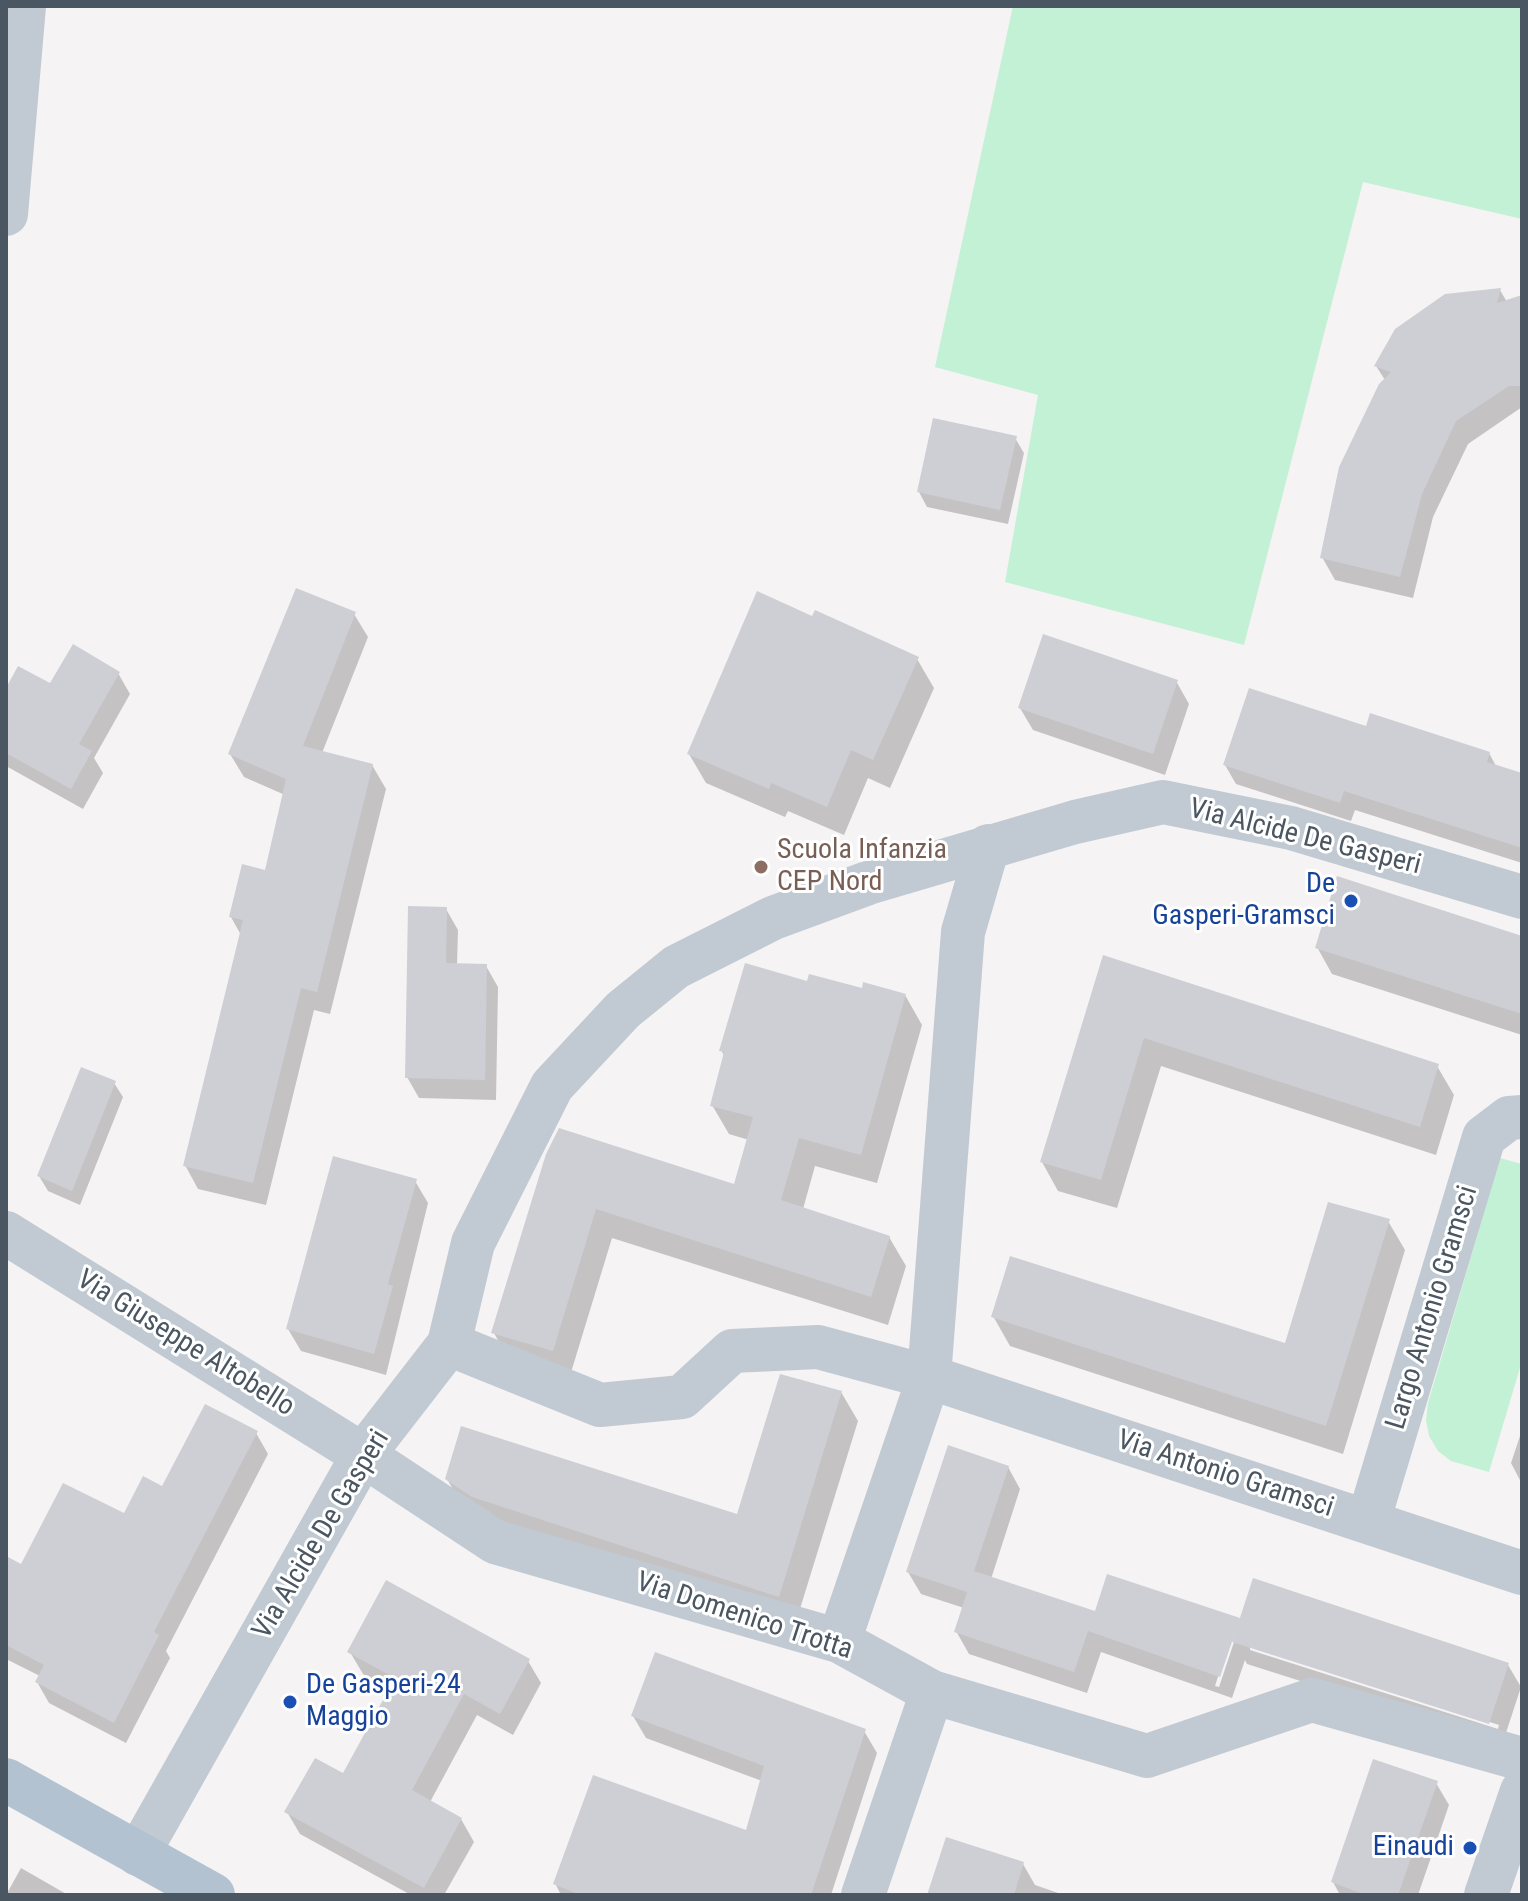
<!DOCTYPE html>
<html>
<head>
<meta charset="utf-8">
<style>
	body { margin:0 }
	#map { position:relative; width:1528px; height:1901px; overflow:hidden; background:#f5f3f3; font-family:"Roboto Condensed",sans-serif }
	canvas { display:block }
	.frame { position:absolute; inset:0; border:8px solid #4a5661; pointer-events:none }
</style>
</head>
<body>
<div id="map">
<canvas width="1528" height="1901"></canvas>
<div class="frame"></div>
</div>
<script>
const context = document.querySelector('canvas').getContext('2d');
context.lineJoin = 'round';
function fill(path, color) {
  context.fillStyle = color;
  context.fill(path, 'evenodd');
}
function poly(rows) {
  const path = new Path2D();
  for (const r of rows) {
    path.moveTo(r[0], r[1]);
    for (let i = 2; i < r.length; i += 2) path.lineTo(r[i], r[i + 1]);
  }
  return path;
}
function strokePath(path, color, width, dash) {
  context.strokeStyle = color;
  context.lineWidth = width;
  context.lineCap = dash ? 'butt' : 'round';
  context.setLineDash(dash || []);
  context.stroke(path);
}
function write(font, color, halo, rows, align = 'center') {
  context.font = font + ' "Roboto Condensed",sans-serif';
  context.lineWidth = 6;
  context.setLineDash([]);
  context.textBaseline = 'middle';
  context.strokeStyle = halo;
  context.fillStyle = color;
  for (const [text, x, y, turn = 0] of rows) {
    context.save();
    context.translate(x, y);
    context.rotate((+turn || 0) * Math.PI / 180);
    context.textAlign = isNaN(turn) ? turn : align;
    if (halo) context.strokeText(text, 0, 0);
    context.fillText(text, 0, 0);
    context.restore();
  }
}
fill(poly([
	[1013,6,1522,6,1522,219,1363,182,1244,645,1005,582,1038,395,935,367],
	[1500,1158,1522,1164,1522,1361,1489,1472,1451,1461,1438,1451,1429,1436,1426,1420,1428,1403]
]), '#c3f1d5');
fill(poly([
	[1500,290,1507,302,1522,301,1522,407,1468,444,1433,517,1413,598,1335,580,1322,557,1385,380,1376,366],
	[1015,438,1024,453,1008,524,927,507,919,492],
	[354,614,368,637,322,753,372,765,386,789,330,1014,314,1010,266,1205,198,1189,185,1165,241,935,231,917,266,872,285,795,244,777,230,754],
	[917,659,934,688,890,788,868,778,844,835,788,811,785,817,706,783,689,754],
	[118,673,130,694,94,758,103,773,83,809,6,766,6,692],
	[1176,681,1189,704,1165,775,1033,730,1020,708],
	[1367,728,1489,753,1497,768,1522,775,1522,863,1355,810,1351,821,1236,784,1225,765],
	[446,909,458,930,457,965,486,966,498,987,496,1100,419,1098,407,1077],
	[1522,938,1522,1035,1332,974,1317,947],
	[1104,958,1437,1066,1454,1095,1436,1155,1161,1066,1117,1208,1058,1191,1042,1162],
	[808,983,905,995,922,1025,877,1183,815,1166,803,1209,889,1237,906,1266,888,1325,612,1238,569,1379,510,1362,494,1333,548,1155,735,1187,749,1140,729,1134,712,1105,725,1057,721,1050],
	[114,1083,123,1097,80,1205,48,1191,39,1176],
	[415,1181,428,1203,386,1375,301,1351,288,1329],
	[1388,1221,1405,1250,1343,1454,1010,1346,993,1316,1286,1346],
	[841,1392,858,1421,795,1625,464,1508,447,1479,738,1516],
	[1522,1430,1522,1484,1511,1463],
	[256,1433,268,1454,166,1651,170,1658,126,1743,49,1703,37,1682,40,1676,6,1659,6,1571,124,1516],
	[1008,1467,1020,1489,991,1579,1096,1613,1238,1620,1508,1665,1521,1687,1502,1745,1247,1664,1245,1660,1232,1698,1101,1652,1087,1693,969,1654,956,1631,964,1608,921,1594,908,1572],
	[1232,1633,1237,1633,1219,1687,1215,1686],
	[1250,1646,1499,1725,1498,1729,1250,1650],
	[350,1652,528,1661,541,1683,513,1735,477,1715,430,1802,461,1819,474,1842,444,1895,411,1895,300,1834,287,1812,344,1776,391,1690,363,1674],
	[633,1716,864,1731,877,1753,831,1895,561,1895,555,1883,748,1833,762,1781,646,1738],
	[1436,1783,1449,1805,1418,1895,1340,1895,1333,1882],
	[1023,1864,1035,1885,1064,1895,928,1895],
	[21,1868,68,1895,6,1895]
]), '#0003');
fill(poly([
	[1501,288,1497,303,1522,295,1522,386,1509,386,1456,421,1422,494,1400,577,1320,558,1339,467,1379,384,1391,372,1374,366,1395,329,1445,294],
	[933,418,1017,436,1000,510,917,492],
	[296,588,356,612,303,746,373,764,317,992,301,988,253,1183,183,1166,243,920,229,917,242,864,265,870,286,779,228,754],
	[757,591,812,616,815,610,919,657,873,760,851,750,827,807,771,783,769,789,687,754],
	[1043,634,1178,680,1153,754,1018,708],
	[73,644,120,672,79,744,92,751,71,789,6,753,6,688,18,666,50,683],
	[1249,688,1366,726,1370,713,1490,752,1487,762,1522,773,1522,848,1344,791,1340,803,1223,765],
	[1337,876,1522,936,1522,1014,1315,948],
	[408,906,447,907,446,963,487,964,485,1080,405,1078],
	[1103,955,1439,1064,1420,1127,1144,1038,1101,1180,1040,1162],
	[745,963,807,981,809,974,862,988,863,982,906,994,861,1155,799,1138,781,1200,890,1236,871,1297,596,1209,553,1351,491,1333,546,1154,559,1128,734,1184,753,1117,710,1106,724,1052,719,1051],
	[81,1067,116,1081,72,1191,37,1176],
	[333,1156,417,1179,388,1284,393,1286,374,1354,286,1329],
	[1328,1202,1390,1219,1326,1426,991,1317,1010,1256,1285,1343],
	[780,1374,842,1391,779,1597,472,1497,445,1479,461,1426,737,1514],
	[205,1404,258,1431,154,1632,159,1635,114,1723,35,1682,44,1665,6,1645,6,1556,21,1564,63,1483,124,1513,143,1476,162,1486],
	[948,1445,1009,1466,967,1592,906,1572],
	[974,1571,1095,1611,1107,1574,1240,1618,1220,1677,1088,1631,1074,1672,954,1632],
	[1253,1578,1509,1663,1489,1724,1232,1642],
	[386,1580,530,1659,500,1714,464,1694,412,1790,462,1818,424,1888,284,1812,315,1758,343,1773,395,1678,347,1652],
	[655,1652,866,1729,811,1895,581,1895,553,1884,593,1775,746,1830,764,1766,631,1716],
	[1373,1759,1438,1781,1398,1895,1366,1895,1331,1882],
	[946,1837,1024,1862,1014,1895,927,1895]
]), '#cdcfd5');
strokePath(poly([
	[6,214,24,6],
	[6,1233,363,1455,495,1542,839,1641,932,1692,1147,1756,1312,1700,1522,1759],
	[449,1344,600,1405,682,1397,732,1351,818,1347,929,1377,1522,1573],
	[1368,1522,1484,1137,1509,1118,1522,1117],
	[839,1641,929,1377,963,932,988,846],
	[138,1854,363,1455,449,1344,473,1243,552,1086,623,1010,676,967,773,918,868,883,1075,822,1163,802,1291,828,1522,897],
	[863,1895,932,1692],
	[1486,1895,1522,1791]
]), '#c1cad2', 44);
strokePath(poly([
	[6,1780,213,1895]
]), '#b3c2d1', 44);
for (const [x, y, r, color] of [
	[761,867,8,"#8d6e63"],
	[1351,901,8,"#1a4fb4"],
	[290,1702,8,"#1a4fb4"],
	[1470,1848,8,"#1a4fb4"]
]) {
  const dot = new Path2D();
  dot.arc(x, y, r, 0, 2 * Math.PI);
  context.fillStyle = color;
  context.fill(dot);
  strokePath(dot, '#fff', 3);
}
write('28px', '#4a5661', '#fff', [
	["Via Alcide De Gasperi",1305,838,14],
	["Largo Antonio Gramsci",1433,1308,-73],
	["Via Giuseppe Altobello",185,1344,32],
	["Via Antonio Gramsci",1225,1475,18],
	["Via Alcide De Gasperi",322,1535,-59],
	["Via Domenico Trotta",744,1617,18]
]);
write('28px', '#785e54', '#fff', [
	["Scuola Infanzia",777,851],
	["CEP Nord",777,883]
], 'left');
write('28px', '#164399', '#fff', [
	["De",1335,885],
	["Gasperi-Gramsci",1335,917],
	["De Gasperi-24",306,1686,"left"],
	["Maggio",306,1718,"left"],
	["Einaudi",1454,1848]
], 'right');
</script>
</body>
</html>
